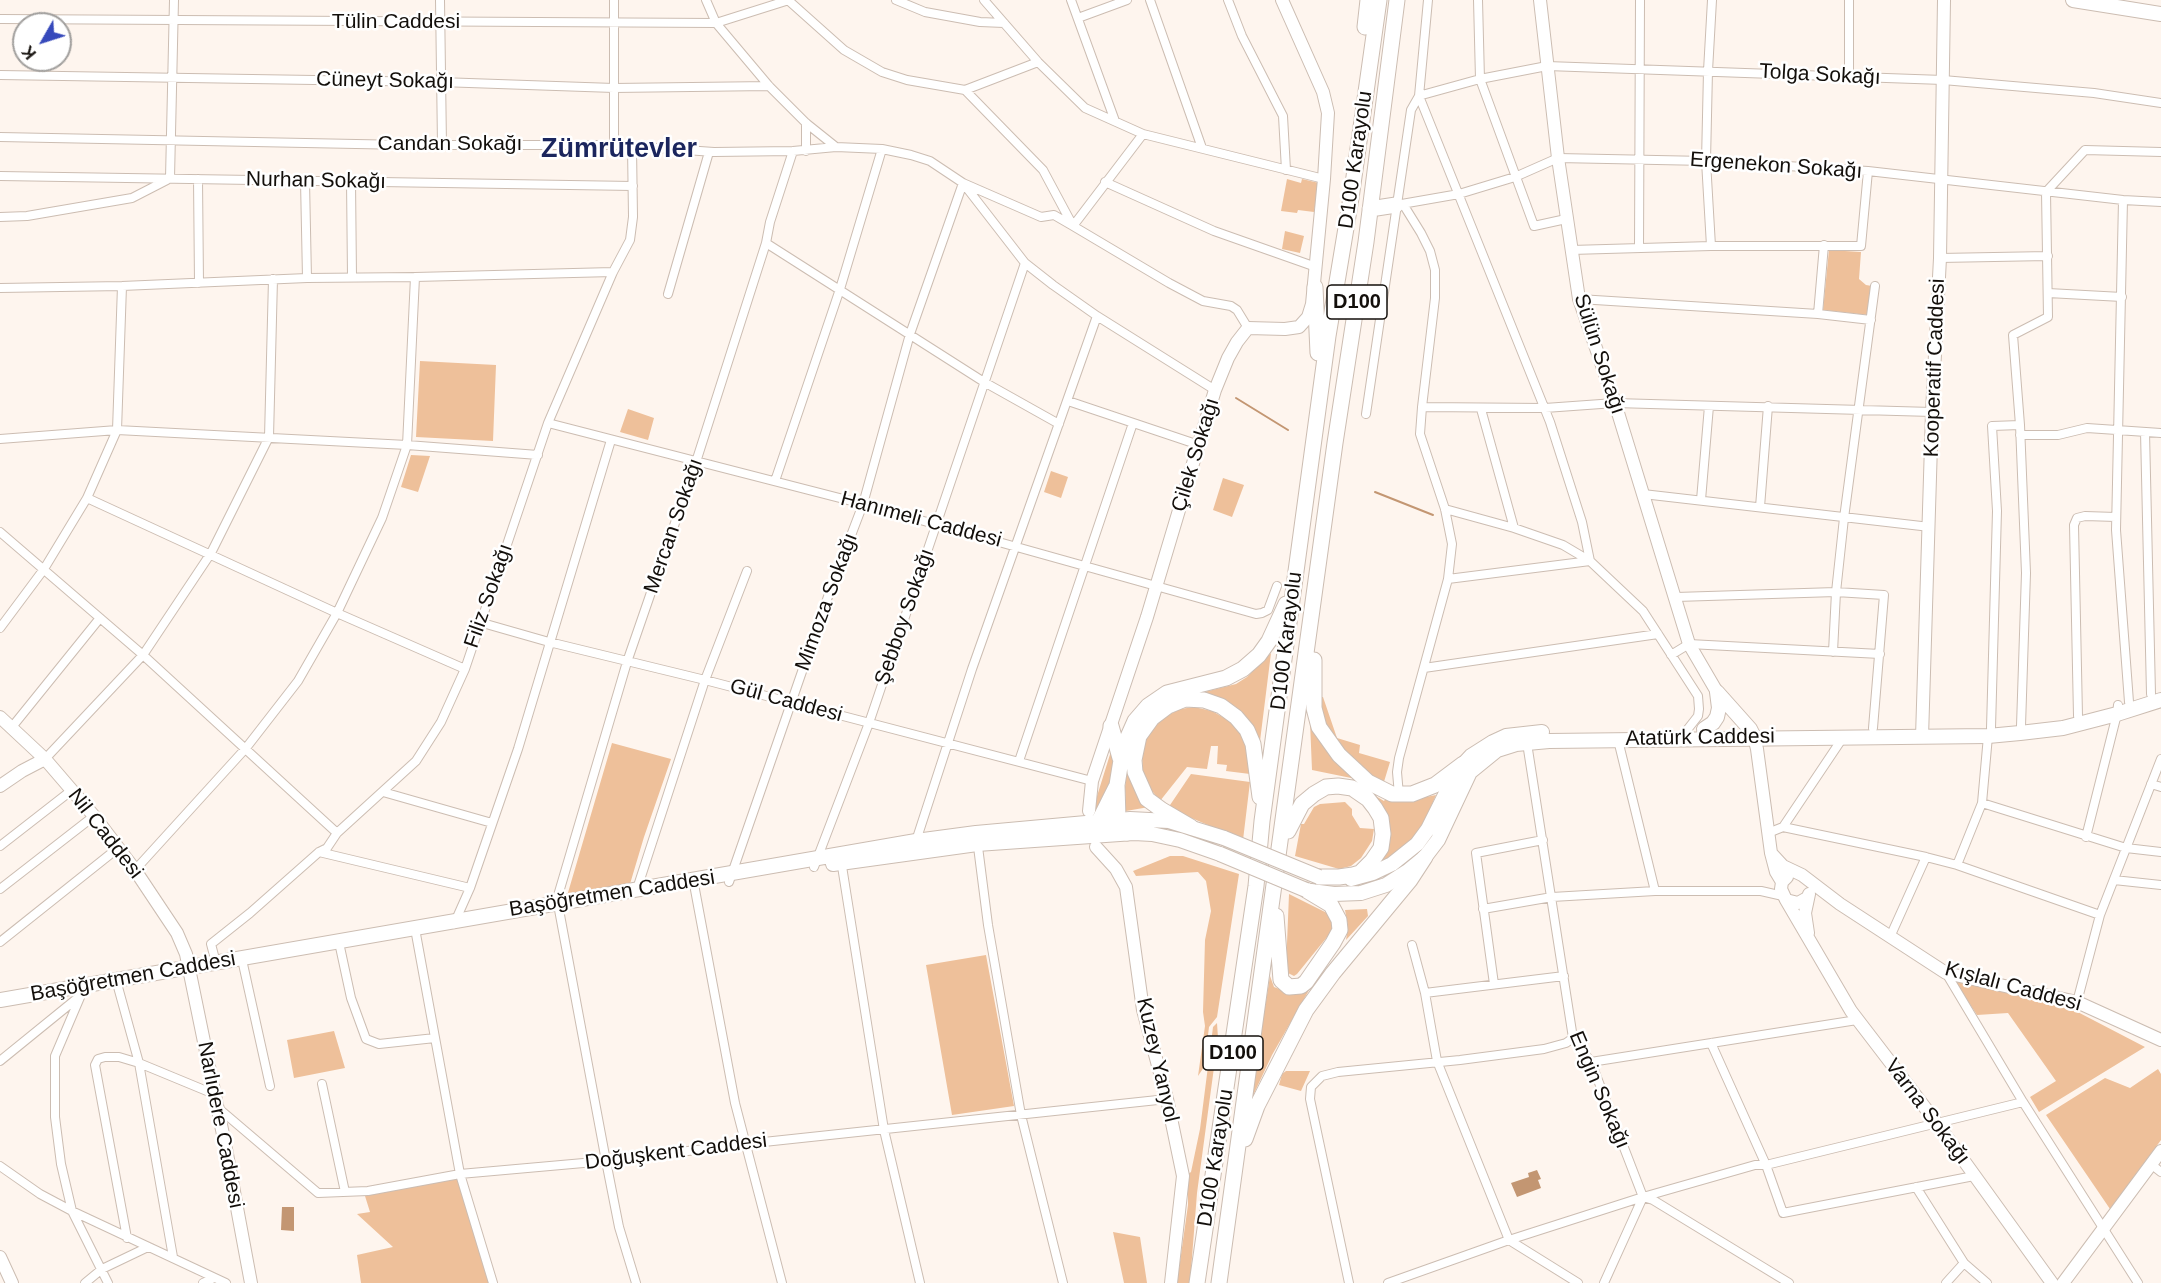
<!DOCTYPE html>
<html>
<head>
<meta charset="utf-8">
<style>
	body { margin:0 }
	#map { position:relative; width:2161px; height:1283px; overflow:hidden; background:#fef5ee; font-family:Helvetica,sans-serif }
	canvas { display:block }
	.north { position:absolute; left:12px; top:12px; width:60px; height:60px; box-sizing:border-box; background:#fff; border:2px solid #a19f9d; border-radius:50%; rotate:231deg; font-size:16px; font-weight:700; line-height:24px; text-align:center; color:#130f0b }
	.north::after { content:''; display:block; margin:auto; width:21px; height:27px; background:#3649bb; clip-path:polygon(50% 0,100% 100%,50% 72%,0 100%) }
</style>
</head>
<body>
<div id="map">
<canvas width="2161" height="1283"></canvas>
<div class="north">K</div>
</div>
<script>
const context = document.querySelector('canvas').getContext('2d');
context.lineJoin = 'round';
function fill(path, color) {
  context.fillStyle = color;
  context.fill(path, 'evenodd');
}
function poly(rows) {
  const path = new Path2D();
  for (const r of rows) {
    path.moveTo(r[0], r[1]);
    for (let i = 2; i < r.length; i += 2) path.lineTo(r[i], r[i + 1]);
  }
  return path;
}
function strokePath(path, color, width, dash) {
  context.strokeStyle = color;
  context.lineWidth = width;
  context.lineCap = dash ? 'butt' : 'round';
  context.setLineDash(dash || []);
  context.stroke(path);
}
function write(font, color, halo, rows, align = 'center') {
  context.font = font + ' Helvetica,sans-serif';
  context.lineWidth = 5;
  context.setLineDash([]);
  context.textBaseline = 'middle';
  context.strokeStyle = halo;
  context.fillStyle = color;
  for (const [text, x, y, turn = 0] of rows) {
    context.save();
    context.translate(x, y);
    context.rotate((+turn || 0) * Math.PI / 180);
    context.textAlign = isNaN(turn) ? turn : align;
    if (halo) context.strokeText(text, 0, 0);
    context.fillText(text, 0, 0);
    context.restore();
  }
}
fill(poly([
	[1287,179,1301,183,1302,179,1319,183,1314,212,1298,210,1297,213,1281,211],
	[1285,231,1304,236,1300,253,1282,249],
	[1829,250,1861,252,1859,279,1866,285,1872,286,1868,315,1823,310],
	[420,361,496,365,493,441,416,437],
	[628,409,654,418,648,440,620,432],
	[411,455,430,456,418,492,401,487],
	[1051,471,1068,477,1061,498,1044,492],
	[1223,478,1244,485,1232,517,1213,510],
	[1271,653,1260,741,1252,727,1200,693,1236,684,1247,677],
	[1318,697,1323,697,1337,738,1360,745,1359,753,1390,762,1383,785,1354,765,1330,740],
	[1194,707,1212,711,1235,724,1244,736,1250,754,1250,774,1226,771,1227,765,1217,764,1218,746,1211,746,1207,769,1187,767,1160,801,1149,787,1143,772,1142,755,1146,739,1154,727,1165,717,1180,709],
	[1310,722,1321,743,1356,779,1312,770],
	[612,743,671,759,644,837,630,884,567,896],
	[1112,748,1114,764,1109,795,1101,809,1093,809],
	[1128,757,1149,807,1126,811,1125,787],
	[1191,774,1250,782,1243,840,1168,808],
	[1369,792,1384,801,1387,797,1416,799,1436,795,1421,830,1410,842,1379,865,1385,843],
	[1345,802,1352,809,1352,815,1360,828,1374,829,1372,841,1361,858,1351,866,1339,869,1295,856,1301,824,1304,824,1314,807,1320,804],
	[1170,856,1183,856,1239,874,1217,1017,1209,1027,1204,1067,1198,1076,1205,1026,1203,1012,1205,940,1211,911,1206,881,1198,872,1136,876,1133,871],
	[1289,894,1329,914,1333,921,1332,931,1297,974,1294,976,1288,973,1286,968],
	[1367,909,1368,916,1346,940,1348,927,1345,910],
	[986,955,1014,1106,952,1115,926,965],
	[1270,976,1274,987,1290,993,1312,985,1272,1055,1250,1102],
	[1954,980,2070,1008,2145,1047,2039,1112,2030,1097,2056,1081,2008,1013,1977,1015],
	[1217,1023,1218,1038,1197,1193,1190,1283,1177,1283,1188,1205,1188,1174,1191,1172,1200,1129,1213,1027],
	[334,1031,345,1068,294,1078,287,1040],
	[2158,1069,2161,1074,2161,1140,2110,1209,2046,1115,2105,1078,2130,1088],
	[1286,1071,1310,1071,1301,1091,1279,1085,1282,1074],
	[460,1174,494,1283,361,1283,357,1255,393,1247,357,1214,370,1212,365,1196],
	[1113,1232,1140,1237,1147,1283,1124,1283]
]), '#eec09a');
fill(poly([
	[1537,1170,1541,1179,1538,1180,1541,1188,1517,1197,1511,1183,1529,1177,1528,1173],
	[282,1207,294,1207,294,1231,281,1230]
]), '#c39672');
strokePath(poly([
	[1236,398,1288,430],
	[1375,492,1433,515]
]), '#c39672', 2);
const street = poly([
	[440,0,442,145],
	[706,0,716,23,769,86,806,123,836,147],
	[788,0,844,50,882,72,907,80,965,90,1043,170,1073,226,1169,283,1203,301,1231,306,1237,310,1248,328],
	[896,0,925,12,980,22,1004,23],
	[984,0,1038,62,1085,108,1143,134,1324,179],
	[1071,0,1115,121],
	[1150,0,1202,148],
	[1228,0,1242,36,1283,116,1286,170],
	[1428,0,1419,96,1550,422,1582,522,1590,561],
	[1478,0,1480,79,1534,226,1566,219],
	[1078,18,1127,0],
	[0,19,716,23,789,0],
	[0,75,440,82,614,88,769,86],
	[1849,77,1849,0],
	[965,90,1038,62],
	[806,123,806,151],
	[0,137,407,145,614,145,714,152,793,151,836,147,882,149,911,155,930,161,963,183,1025,263,1053,285,1097,316,1215,390],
	[614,145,614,0],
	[0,176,633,186],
	[170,178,174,0],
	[198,179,199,283],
	[305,181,307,278],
	[351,181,352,277],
	[1105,182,1214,231,1316,267],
	[2123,200,2116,530,2129,702],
	[1396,205,1459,194,1515,177,1558,158,1706,161,1868,171,2123,200,2161,202],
	[0,217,27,216,132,198,167,180],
	[766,243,984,382,1059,424],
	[1711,246,1706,161,1708,71,1712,0],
	[1639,248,1640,0],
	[1571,250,1711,246,1861,246,1868,171],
	[1940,258,2048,256],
	[0,288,122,286,307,278,415,277,613,272],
	[2048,293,2122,297],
	[668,294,709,152],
	[1579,299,1818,314,1871,320],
	[1818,314,1824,245],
	[1068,401,1199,445],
	[1422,407,1545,408,1615,403,1932,412],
	[1481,409,1514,528],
	[1366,414,1411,110,1419,96,1422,95,1480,79,1547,66,1943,80,2094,93,2161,103],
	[548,423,863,504,1256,614,1262,613,1268,610,1277,586],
	[2145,432,2151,694],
	[2020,435,2058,435,2087,428,2161,433],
	[0,439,117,430,407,445,538,455],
	[775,481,840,289,882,149],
	[1643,494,1930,527],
	[87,498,337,613,465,669],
	[1701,500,1709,406],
	[1760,507,1768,406],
	[1445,509,1514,528,1563,545,1590,561,1643,611,1698,696,1699,709,1698,716,1687,730],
	[0,532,143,655,337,833],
	[1448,579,1590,561],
	[1676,597,1836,592,1884,595,1873,728],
	[479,622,549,642,705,680,1092,781],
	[0,628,44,569,87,498,117,430,122,286],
	[1833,652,1836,592,1844,518,1875,286],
	[1671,655,1689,644,1880,654],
	[1424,668,1658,634],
	[2078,716,2074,525,2077,518,2085,516,2116,517],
	[2021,726,2026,573,2020,425,2013,335,2048,317,2046,192,2085,150,2161,152],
	[12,727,100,618],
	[1991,728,1997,511,1992,426,2020,425],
	[1618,740,1655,891],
	[1527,743,1573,1038,1591,1062,1643,1197],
	[45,759,143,655,211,553,269,437,273,279],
	[1019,761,1133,423],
	[2151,784,2161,787],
	[383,792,492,823],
	[1399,795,1397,772,1399,758,1448,579,1452,544,1445,509,1420,434,1422,407,1435,298,1435,270,1430,251,1421,233,1403,204],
	[1982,803,2126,848,2161,852],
	[1783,827,1844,736],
	[1768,833,1783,827,1926,857,1957,865,2100,915],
	[2086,837,2117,714,2118,705],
	[977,839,988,925,1021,1115,1063,1283],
	[916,841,972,669,1097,316],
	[0,846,72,790],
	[319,852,470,888],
	[841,860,884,1130,920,1283],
	[1957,865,1982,803,1988,736],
	[814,867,869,723,1025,263],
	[135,870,246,748,298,681,337,613,382,518,407,445,415,277],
	[693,879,735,1103,782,1283],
	[2114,880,2161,885],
	[729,882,831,588,863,504,910,334,963,183,1041,217,1054,215,1073,226,1143,134],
	[0,889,94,816],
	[636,892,705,680,747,571],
	[1483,909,1552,897,1655,891,1761,891,1783,896],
	[454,924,470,888,518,749,611,440],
	[416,934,460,1174,493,1283],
	[1890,937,1926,857],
	[0,942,118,848],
	[1412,945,1425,993,1437,1061,1509,1240,1578,1283],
	[340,947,351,998,366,1039,379,1044,435,1038],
	[216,963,211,944,250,913,319,852,327,848,337,833,416,761,441,722,465,669,548,423,613,272,630,240,633,217,632,147],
	[243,964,270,1086],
	[1946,973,2023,1102,2138,1283],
	[1494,984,1476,853,1543,840],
	[118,987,139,1063,173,1257],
	[1425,993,1564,976],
	[81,995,55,1056,55,1117,61,1164,72,1211,108,1283],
	[2077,1002,2100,915,2161,759],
	[1711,1043,1766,1165,1783,1213,1974,1176],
	[0,1061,80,996],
	[1591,1062,1857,1020],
	[322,1084,345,1192],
	[217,1107,318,1193,368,1191,460,1174,606,1161,745,1144,1167,1099],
	[2152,1165,2161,1172],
	[0,1166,40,1194,72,1211,226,1283],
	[1916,1187,1964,1263,1987,1283],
	[1643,1197,1653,1200,1789,1283],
	[127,1238,95,1065,98,1059,105,1057,119,1057,139,1063,214,1094],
	[85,1283,102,1269,148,1247],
	[203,1283,214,1278],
	[636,1283,619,1227,606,1161,557,899,627,662,696,462,766,243,770,222,793,151],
	[1349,1283,1310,1099,1311,1087,1322,1076,1338,1072,1460,1060,1544,1049,1566,1043,1573,1038],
	[1388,1283,1509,1240,1643,1197,1755,1165,1766,1165,2023,1102],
	[1604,1283,1643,1197],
	[1946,1283,1964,1263]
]);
const secondary = poly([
	[1540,0,1558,158,1579,299,1615,403,1689,644,1717,692],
	[0,717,45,759,94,816,135,870,177,933,186,954,227,1154,251,1283],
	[1754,737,1757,749,1771,853,1776,872,1782,882],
	[1922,737,1932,412,1940,258,1944,0],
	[0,786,22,771,45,759],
	[1089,811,1092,781,1147,617,1215,390,1228,358,1237,342,1248,328,1285,329,1299,327,1308,317,1312,304,1324,179,1328,113,1323,92,1282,0],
	[1096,847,1116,869,1126,887,1143,1010,1167,1099,1183,1176,1171,1283],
	[1771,853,1783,866,1802,875,1840,904,1946,973,2077,1002,2161,1040],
	[1787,877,1782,882,1781,889,1786,900,1798,903,1807,898],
	[1786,900,1851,1011,1936,1122,2052,1283],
	[1808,933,1805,913,1809,894],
	[0,1257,12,1283],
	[2063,1283,2161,1151]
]);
const primary = poly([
	[2073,0,2161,14],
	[1717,692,1750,729,1754,737],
	[1704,729,1713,723,1717,717,1719,708,1717,692],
	[833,864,977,844,1134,833,1152,834,1180,840,1220,854],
	[1351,879,1373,873,1392,864,1417,844,1428,829,1457,771,1471,756,1493,742,1506,736,1542,732],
	[1311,891,1334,894,1361,893,1386,885,1408,871,1425,857,1438,840,1470,772,1497,750,1516,744,1549,741,1988,736,2020,733,2063,728,2117,714,2161,700],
	[0,1000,916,841,976,833,1130,819,1169,821,1224,838]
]);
const highway = poly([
	[1365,27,1368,0],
	[1370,209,1396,205],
	[1315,287,1318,353],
	[1314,660,1314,708,1319,727,1339,755,1368,782,1392,794,1412,794,1435,785,1463,764],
	[1111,726,1120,758],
	[1099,821,1116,787],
	[1191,827,1162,810,1147,799,1135,772,1134,760,1139,736,1152,718,1168,706,1185,699,1204,700,1221,706,1236,717,1247,730,1253,744,1260,797],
	[1288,831,1302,804,1314,794,1326,787,1338,786,1352,788,1368,799,1375,808,1381,818,1383,834,1381,848,1372,861,1360,873,1353,875,1339,877,1319,877],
	[1127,833,1121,829,1118,819,1117,785,1123,748,1135,721,1148,706,1167,693,1226,678,1243,669,1259,655,1269,641,1286,604],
	[1276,916,1281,980,1289,987,1301,986,1306,982,1333,943,1340,930,1339,920,1331,905,1306,890],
	[1245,1139,1257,1106,1306,1010,1333,973,1410,880,1425,857],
	[1197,1283,1256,886,1262,821,1328,336,1351,198,1379,0],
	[1219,1283,1335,443,1366,242,1397,0]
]);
strokePath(street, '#ccbdb2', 10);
strokePath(secondary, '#ccbdb2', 14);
strokePath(primary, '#ccbdb2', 16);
strokePath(highway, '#ccbdb2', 17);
strokePath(street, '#fff', 8);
strokePath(secondary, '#fff', 12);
strokePath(primary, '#fff', 14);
strokePath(highway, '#fff', 15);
const primaryBridge = poly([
	[1224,838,1319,877],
	[1220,854,1306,890]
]);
strokePath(primaryBridge, '#ccbdb2', 16, []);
strokePath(primaryBridge, '#fff', 14);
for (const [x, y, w] of [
	[1357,302,60],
	[1233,1053,60]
]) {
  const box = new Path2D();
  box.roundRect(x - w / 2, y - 17, w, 34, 4.5);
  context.fillStyle = '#fff';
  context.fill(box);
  strokePath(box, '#130f0b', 1.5);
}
write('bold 20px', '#130f0b', null, [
	["D100",1357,302],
	["D100",1233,1053]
]);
write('21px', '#130f0b', '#fff', [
	["Tülin Caddesi",396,22],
	["Tolga Sokağı",1820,75,3],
	["Cüneyt Sokağı",385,81,1],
	["Candan Sokağı",450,144],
	["D100 Karayolu",1356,160,-82],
	["Ergenekon Sokağı",1776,166,4],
	["Nurhan Sokağı",316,181,1],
	["Sülün Sokağı",1599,354,72],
	["Kooperatif Caddesi",1935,368,-88],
	["Çilek Sokağı",1196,455,-73],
	["Hanımeli Caddesi",921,520,15],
	["Mercan Sokağı",674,526,-71],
	["Filiz Sokağı",489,596,-71],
	["Mimoza Sokağı",827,602,-70],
	["Şebboy Sokağı",905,617,-71],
	["D100 Karayolu",1287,641,-83],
	["Gül Caddesi",786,701,15],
	["Atatürk Caddesi",1700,738,-1],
	["Nil Caddesi",105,834,52],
	["Başöğretmen Caddesi",612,894,-9],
	["Başöğretmen Caddesi",133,977,-10],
	["Kışlalı Caddesi",2013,987,15],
	["Kuzey Yanyol",1157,1060,77],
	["Engin Sokağı",1599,1090,67],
	["Varna Sokağı",1927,1112,53],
	["Narlıdere Caddesi",220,1125,79],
	["Doğuşkent Caddesi",676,1152,-7],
	["D100 Karayolu",1216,1158,-81]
]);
write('bold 27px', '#1b265e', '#fff', [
	["Zümrütevler",619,150]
]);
</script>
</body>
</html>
